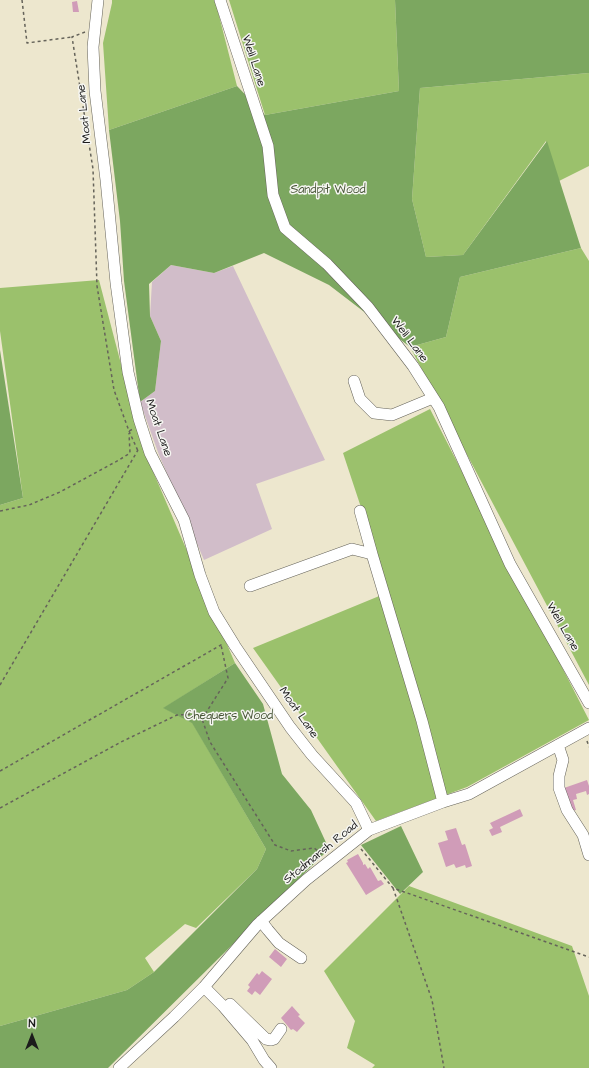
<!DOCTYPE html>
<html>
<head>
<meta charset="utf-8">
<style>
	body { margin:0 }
	#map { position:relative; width:589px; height:1068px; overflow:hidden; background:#ede7ce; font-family:"Architects Daughter",sans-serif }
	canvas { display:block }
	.north { position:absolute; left:12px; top:1016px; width:40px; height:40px; -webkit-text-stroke:3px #f6f6f2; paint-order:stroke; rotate:0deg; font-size:11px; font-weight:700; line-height:16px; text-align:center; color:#1c1c1c }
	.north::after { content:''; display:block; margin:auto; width:14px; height:18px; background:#1c1c1c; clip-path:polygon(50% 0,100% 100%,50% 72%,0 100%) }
</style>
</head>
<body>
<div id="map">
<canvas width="589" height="1068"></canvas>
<div class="north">N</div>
</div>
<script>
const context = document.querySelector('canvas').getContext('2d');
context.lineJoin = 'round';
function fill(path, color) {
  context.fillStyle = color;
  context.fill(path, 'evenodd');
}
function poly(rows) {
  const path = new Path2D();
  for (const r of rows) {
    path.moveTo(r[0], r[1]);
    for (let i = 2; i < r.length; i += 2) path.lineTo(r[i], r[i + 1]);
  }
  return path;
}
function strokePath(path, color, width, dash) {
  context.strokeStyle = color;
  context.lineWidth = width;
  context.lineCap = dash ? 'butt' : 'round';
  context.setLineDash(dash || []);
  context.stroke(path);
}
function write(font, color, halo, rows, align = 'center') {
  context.font = font + ' "Architects Daughter",sans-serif';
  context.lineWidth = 3;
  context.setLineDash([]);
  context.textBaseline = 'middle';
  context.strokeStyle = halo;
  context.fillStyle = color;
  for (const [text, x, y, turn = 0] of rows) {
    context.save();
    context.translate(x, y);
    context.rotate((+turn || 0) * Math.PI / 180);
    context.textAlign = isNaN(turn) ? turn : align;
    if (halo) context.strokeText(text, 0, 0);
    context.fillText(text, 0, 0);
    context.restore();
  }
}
fill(poly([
	[171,265,214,273,233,266,325,460,256,484,272,529,204,560,159,455,140,402,155,391,161,341,150,316,152,282]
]), '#d1bdc9');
fill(poly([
	[112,0,215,0,237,86,109,130,103,43,112,3],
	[229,0,395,0,399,91,265,115],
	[589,73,589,166,559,181,546,141,463,255,426,257,412,199,420,88],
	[581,248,589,261,589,685,410,347,446,337,460,277],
	[99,280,143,448,235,663,164,708,192,722,266,849,257,869,196,928,185,924,145,958,154,972,127,990,0,1026,0,505,23,498,0,331,0,288],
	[430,409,589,720,467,787,376,821,253,648,389,592,343,453],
	[409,886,572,946,589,996,589,1068,372,1068,375,1065,347,1048,355,1021,324,971]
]), '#9bc16c');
fill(poly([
	[395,0,589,0,589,73,420,88,412,199,426,257,463,255,547,141,581,248,460,277,446,337,410,347,329,285,264,253,214,273,171,265,149,284,150,316,161,341,155,391,140,402,124,281,120,221,109,130,237,86,265,115,399,91],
	[0,350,23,498,0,505],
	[235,663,263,704,282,774,311,810,329,849,108,1068,0,1068,0,1026,127,990,154,972,257,869,266,849,192,723,163,708],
	[401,826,423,872,400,894,361,845]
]), '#7ca760');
fill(poly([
	[77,1,79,12,73,12,72,2],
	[587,780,589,786,589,794,587,795,586,791,576,794,577,799,573,800,576,810,571,811,564,788],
	[520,809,523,816,500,827,502,832,492,836,489,830,493,828,490,823],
	[456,828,462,845,465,844,472,866,466,868,465,865,456,868,454,864,446,867,438,843,448,840,445,831],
	[358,854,363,863,363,865,365,864,368,869,370,867,378,881,381,880,384,884,366,895,346,863,348,862,347,860],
	[275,949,287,959,281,967,269,957],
	[262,971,272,979,260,995,255,991,252,995,247,991,250,987,248,985,257,973,259,975],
	[292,1006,300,1015,298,1016,305,1023,297,1032,293,1029,291,1030,281,1018]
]), '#d09cb8');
const minor = poly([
	[98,0,93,47,95,91,106,180,116,283,128,372,139,419,150,453,184,520,200,575,214,612,235,646,290,727,312,755,356,803,369,830],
	[220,0,268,146,273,195,285,228,327,264,368,307,413,366,439,407,510,564,589,703],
	[354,381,360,399,374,413,392,415,433,398],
	[360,511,372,554],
	[250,586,352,549,372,554,422,721,443,802],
	[558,745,563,760,559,776,559,788,567,810,583,835,589,855],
	[261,921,268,930,279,943,301,958],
	[204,987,223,1006,252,1040,264,1060,271,1068],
	[230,1004,266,1039,271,1040,274,1039,281,1029],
	[119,1068,174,1017,204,987,257,925,306,880,369,830,443,802,469,794,589,728]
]);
strokePath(minor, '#65635a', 12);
strokePath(poly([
	[22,0,27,43,72,37],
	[85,32,72,37,93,169,97,286,114,390,129,431,133,429],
	[129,431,138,451],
	[0,511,29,505,60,492,119,460,130,453,129,433],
	[0,685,138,450],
	[202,719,228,678,221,645],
	[587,741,589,747],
	[0,771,221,645,220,642],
	[0,808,121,742,177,715,196,714,202,719,210,742,275,845,291,851,314,848,322,854],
	[361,849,393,888,589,957],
	[393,888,432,1000,444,1068]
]), '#65635a', 1.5, [3, 3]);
strokePath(minor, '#fff', 11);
write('12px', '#1c1c1c', '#f6f6f2', [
	["Well Lane",253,61,72],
	["Moat Lane",85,114,-96],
	["Well Lane",409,340,53],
	["Moat Lane",158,428,71],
	["Well Lane",562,627,60],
	["Moat Lane",298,713,55],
	["Stodmarsh Road",321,853,-39]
]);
write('12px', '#485638', '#f6f6f2', [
	["Sandpit Wood",328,190],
	["Chequers Wood",229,716]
]);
</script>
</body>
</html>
